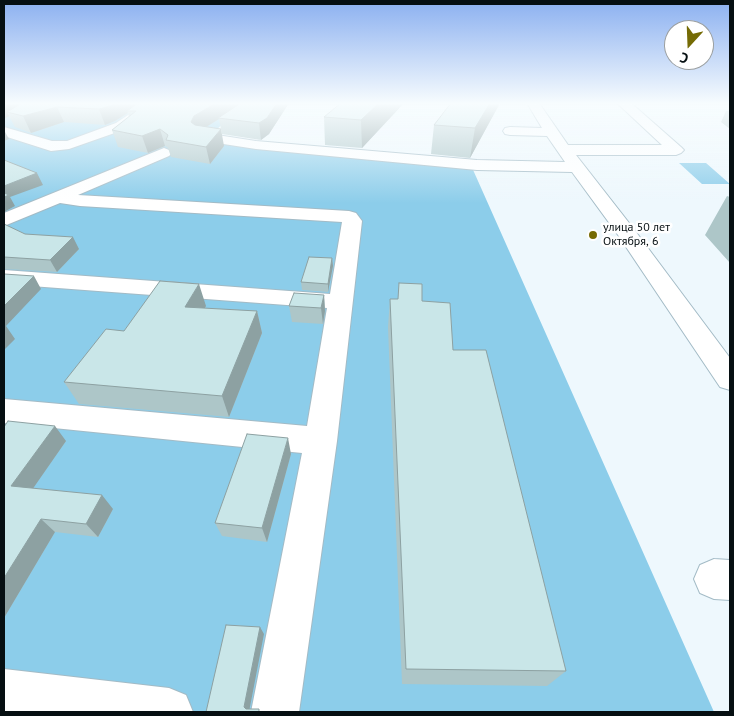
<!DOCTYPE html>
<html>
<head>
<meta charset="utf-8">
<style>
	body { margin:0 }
	#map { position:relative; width:734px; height:716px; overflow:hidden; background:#eef8fd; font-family:"PT Sans",sans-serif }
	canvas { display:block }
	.frame { position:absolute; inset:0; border:5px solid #060f12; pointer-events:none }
	.north { position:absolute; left:664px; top:20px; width:50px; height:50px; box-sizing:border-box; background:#fff; border:1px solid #9b9fa0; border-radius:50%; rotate:200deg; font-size:14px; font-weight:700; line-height:20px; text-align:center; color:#060f12 }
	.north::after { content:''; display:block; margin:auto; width:18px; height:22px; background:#756b05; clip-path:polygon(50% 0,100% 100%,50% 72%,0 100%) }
</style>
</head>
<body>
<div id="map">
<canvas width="734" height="716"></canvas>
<div class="frame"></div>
<div class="north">С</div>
</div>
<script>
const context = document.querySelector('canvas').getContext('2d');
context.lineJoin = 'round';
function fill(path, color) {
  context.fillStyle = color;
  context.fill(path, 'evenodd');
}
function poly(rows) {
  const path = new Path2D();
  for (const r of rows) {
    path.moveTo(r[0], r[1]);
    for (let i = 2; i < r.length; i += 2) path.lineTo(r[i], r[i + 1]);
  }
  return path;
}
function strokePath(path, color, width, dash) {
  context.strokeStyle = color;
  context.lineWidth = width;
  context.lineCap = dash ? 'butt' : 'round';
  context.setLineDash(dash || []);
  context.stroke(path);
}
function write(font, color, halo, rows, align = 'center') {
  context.font = font + ' "PT Sans",sans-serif';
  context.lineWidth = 5;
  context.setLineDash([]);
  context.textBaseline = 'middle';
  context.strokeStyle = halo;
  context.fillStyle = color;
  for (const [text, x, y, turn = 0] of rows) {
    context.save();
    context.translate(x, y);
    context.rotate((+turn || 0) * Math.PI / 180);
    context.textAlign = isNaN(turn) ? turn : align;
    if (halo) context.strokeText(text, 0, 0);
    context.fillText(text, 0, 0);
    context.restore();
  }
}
fill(poly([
	[4,103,244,103,207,139,470,163,714,712,4,712],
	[679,163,706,163,730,184,702,184]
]), '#8ccdea');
const minor = poly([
	[146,103,161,103,126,129,69,149,51,151,4,136,4,127,52,141,67,141,116,123,146,103],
	[527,103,539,103,568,145,662,145,617,103,631,103,681,147,684,150,681,153,676,155,576,155,633,228,730,358,730,390,720,387,618,235,572,172,477,170,256,149,204,141,199,140,197,137,199,134,204,133,256,141,477,160,565,162,547,136,510,135,505,134,503,131,505,128,510,127,542,128,527,103],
	[164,148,169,150,172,153,169,156,78,195,349,211,356,213,362,221,337,441,299,712,251,712,302,453,4,423,4,399,307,426,327,308,4,284,4,270,330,294,342,222,80,206,60,203,4,226,4,213,164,148],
	[714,559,730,560,730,600,714,599,700,593,694,579,700,565,714,559],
	[4,669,169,688,186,695,193,712,4,712,4,669]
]);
strokePath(minor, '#a3bbc6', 2);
fill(minor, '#fff');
fill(poly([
	[4,103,289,103,269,134,261,140,222,134,219,119,206,127,224,146,210,164,171,157,168,148,165,146,148,153,118,147,112,130,129,117,128,113,115,121,105,125,64,122,31,133,15,127,9,116,4,119],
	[404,103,362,148,325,145,324,117],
	[500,103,470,158,431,154,434,125],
	[726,111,730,111,730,129,721,122],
	[727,196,730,197,730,263,705,235],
	[4,224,25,234,79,249,57,272,4,269],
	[332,258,333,266,328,292,302,290,301,282],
	[324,295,325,311,323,324,292,322,289,306],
	[390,299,422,301,453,350,566,671,547,686,402,684,388,327],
	[206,306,205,308,257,311,262,333,229,417,79,404,64,382],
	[4,427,66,441,33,488,113,509,98,537,55,532,4,618],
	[291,454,267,542,222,536,215,523]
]), '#adc6c8');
fill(poly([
	[4,103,34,103,7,112,9,116,4,119],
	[114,103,142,103,127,111,128,113,115,121,105,125,99,109],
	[216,103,243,103,218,118,219,119,198,132,191,122,194,116],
	[277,103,289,103,269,134,261,140,259,123],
	[379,103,404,103,362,148,361,120],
	[490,103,500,103,470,158,475,128],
	[57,107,64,122,31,133,23,116],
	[160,129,165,146,148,153,142,136],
	[221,129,224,146,210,164,206,147],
	[4,130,9,139,4,141],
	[37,173,43,185,10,197,15,206,4,212,4,186],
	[73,237,79,249,57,272,50,260],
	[332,258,333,266,328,292,328,284],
	[34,276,41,289,6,326,15,339,4,350,4,306],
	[199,284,206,306,193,328,185,307],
	[324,295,325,311,323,324,321,308],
	[257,311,262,333,229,417,222,396],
	[55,426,66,441,25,500,11,486],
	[288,438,291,454,267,542,262,528],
	[102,495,113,509,98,537,86,524],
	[41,519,55,532,4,618,4,578],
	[260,627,264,634,249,712,244,707]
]), '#8da1a2');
const building = poly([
	[22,103,114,103,110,106,99,109,57,107,23,116,7,112,22,103],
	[138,103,216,103,194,116,191,122,195,125,221,129,206,147,166,140,168,135,160,129,142,136,112,130,136,111,127,111,138,103],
	[241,103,277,103,267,118,259,123,218,118,241,103],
	[341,103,379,103,361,120,324,117,341,103],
	[451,103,490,103,475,128,434,125,451,103],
	[4,160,37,173,4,186,4,160],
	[4,193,9,195,4,197,4,193],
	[4,224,25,234,73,237,50,260,4,257,4,224],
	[309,257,332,258,328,284,301,282,309,257],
	[4,274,34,276,4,306,4,274],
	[160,281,199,284,185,307,257,311,222,396,64,382,106,329,124,331,160,281],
	[399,283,422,284,422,301,450,303,453,350,486,350,566,671,406,669,390,299,398,299,399,283],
	[294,293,324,295,321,308,289,306,294,293],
	[8,421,55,426,11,486,102,495,86,524,41,519,4,578,4,427,8,421],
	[247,434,288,438,262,528,215,523,247,434],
	[226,625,260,627,244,707,246,709,259,709,259,712,206,712,226,625]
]);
fill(building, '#c9e6e8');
strokePath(building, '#8da1a2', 1);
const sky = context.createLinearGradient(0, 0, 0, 203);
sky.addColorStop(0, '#8bb0f0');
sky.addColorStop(0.51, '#f7fcfe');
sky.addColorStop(1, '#f7fcfe00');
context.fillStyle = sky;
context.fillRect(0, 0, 734, 203);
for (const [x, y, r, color] of [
	[593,235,5,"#756b05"]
]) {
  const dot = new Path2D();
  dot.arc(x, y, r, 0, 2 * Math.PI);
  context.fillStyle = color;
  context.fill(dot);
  strokePath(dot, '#fff', 2);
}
write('12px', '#060f12', '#fff', [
	["улица 50 лет",603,228],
	["Октября, 6",603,242]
], 'left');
</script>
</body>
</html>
